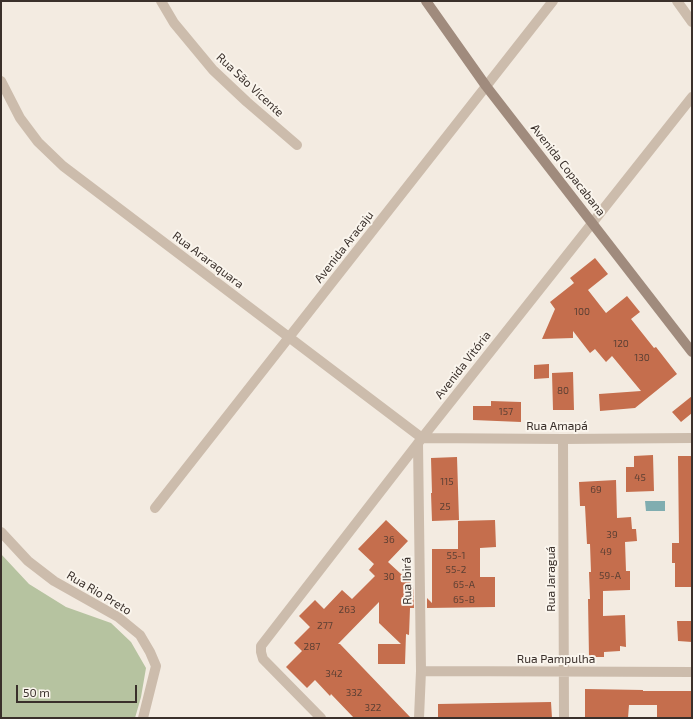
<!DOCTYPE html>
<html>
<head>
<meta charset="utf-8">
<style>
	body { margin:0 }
	#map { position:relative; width:693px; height:719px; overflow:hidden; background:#f3ebe1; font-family:"Exo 2",sans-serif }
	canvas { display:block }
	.frame { position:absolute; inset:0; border:2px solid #3a302b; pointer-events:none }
	.scale { position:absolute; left:16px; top:685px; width:121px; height:18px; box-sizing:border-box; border:2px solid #3a302b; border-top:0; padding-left:5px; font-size:12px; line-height:14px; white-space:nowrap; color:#3a302b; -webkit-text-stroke:3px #faf5ed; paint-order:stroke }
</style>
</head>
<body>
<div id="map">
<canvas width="693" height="719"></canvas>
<div class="frame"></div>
<div class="scale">50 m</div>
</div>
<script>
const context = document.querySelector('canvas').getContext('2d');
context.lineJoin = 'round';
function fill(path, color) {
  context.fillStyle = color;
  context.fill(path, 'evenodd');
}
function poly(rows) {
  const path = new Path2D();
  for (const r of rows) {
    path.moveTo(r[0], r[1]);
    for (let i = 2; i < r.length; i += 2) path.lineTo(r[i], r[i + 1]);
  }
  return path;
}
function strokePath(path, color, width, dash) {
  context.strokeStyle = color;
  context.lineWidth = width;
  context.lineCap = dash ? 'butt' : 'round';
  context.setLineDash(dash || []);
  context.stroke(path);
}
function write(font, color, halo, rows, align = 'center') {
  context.font = font + ' "Exo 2",sans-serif';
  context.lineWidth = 4;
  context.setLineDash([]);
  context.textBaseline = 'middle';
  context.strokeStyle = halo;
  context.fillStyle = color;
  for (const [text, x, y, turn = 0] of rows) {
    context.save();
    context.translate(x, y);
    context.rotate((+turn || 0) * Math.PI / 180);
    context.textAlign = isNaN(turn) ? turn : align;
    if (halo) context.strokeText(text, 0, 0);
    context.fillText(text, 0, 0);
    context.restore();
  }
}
fill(poly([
	[1,554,29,584,66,607,111,623,131,642,146,668,141,697,135,718,1,718]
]), '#b6c3a0');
fill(poly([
	[645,501,665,501,665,511,646,511]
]), '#80adb0');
fill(poly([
	[595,258,608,274,588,290,606,313,627,296,640,312,631,319,654,348,656,347,677,374,635,408,600,411,599,394,641,391,612,356,606,362,595,349,590,353,573,331,573,338,542,339,555,309,550,302,574,283,570,278],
	[549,364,549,378,534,379,534,365],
	[573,372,574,410,553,410,552,373],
	[692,396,692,413,681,422,672,412],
	[491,401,521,402,521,422,473,420,473,406,491,406],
	[653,455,654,491,626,492,626,467,634,467,634,456],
	[678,456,692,456,692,587,675,587,675,563,672,563,672,543,679,543],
	[457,457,459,520,432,521,431,493,432,493,431,458],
	[616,480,617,518,631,517,632,529,636,529,637,541,625,542,626,571,630,571,630,590,603,591,603,616,625,615,626,647,620,646,620,651,604,652,604,657,589,657,588,599,590,599,589,572,591,572,590,544,587,544,585,506,580,506,579,482],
	[386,520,408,541,388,562,413,585,414,608,410,608,409,635,406,634,405,664,378,664,378,644,401,644,379,623,379,602,338,644,340,644,364,669,411,718,354,718,331,694,330,696,315,680,307,688,286,667,302,651,294,643,310,627,299,616,315,600,324,609,342,590,352,599,375,576,369,570,374,564,358,549],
	[495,520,496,547,480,548,480,577,495,577,495,607,427,608,427,598,432,603,432,549,458,549,458,521],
	[677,621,692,621,692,642,678,641],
	[585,689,643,690,643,691,692,691,692,718,657,718,657,705,629,705,628,718,585,718],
	[551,702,552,718,438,718,438,704]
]), '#c56e4d');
strokePath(poly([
	[161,1,174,23,213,70,247,102,297,145],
	[677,1,692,22],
	[1,81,20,118,38,142,63,166,422,438,563,439,692,438],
	[563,439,564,718],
	[418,443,421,671,419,718],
	[155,508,553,1],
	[1,532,28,561,54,581,118,617,140,635,150,652,156,666,143,718],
	[421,671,692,672],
	[321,718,263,659,261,652,261,646,422,438,692,97]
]), '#ccbcac', 10);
strokePath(poly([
	[426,1,486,86,692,352]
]), '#a08b7d', 10);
write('10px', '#5d4034', null, [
	["100",582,312],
	["120",621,344],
	["130",642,358],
	["80",563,391],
	["157",506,412],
	["45",640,478],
	["115",447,482],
	["69",596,490],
	["25",445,507],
	["39",612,535],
	["36",389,540],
	["49",606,552],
	["55-1",456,556],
	["55-2",456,570],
	["59-A",610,576],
	["30",389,577],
	["65-A",464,585],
	["65-B",464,600],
	["263",347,610],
	["277",325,626],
	["287",312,647],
	["342",334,674],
	["332",354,693],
	["322",373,708]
]);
write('12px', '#3a302b', '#faf5ed', [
	["Rua São Vicente",250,85,43],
	["Avenida Copacabana",568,170,52],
	["Avenida Aracaju",344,247,-52],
	["Rua Araraquara",208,260,37],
	["Avenida Vitória",463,365,-52],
	["Rua Amapá",557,426],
	["Rua Jaraguá",551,579,-90],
	["Rua Ibirá",407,581,-91],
	["Rua Rio Preto",99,593,31],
	["Rua Pampulha",556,659]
]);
</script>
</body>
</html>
